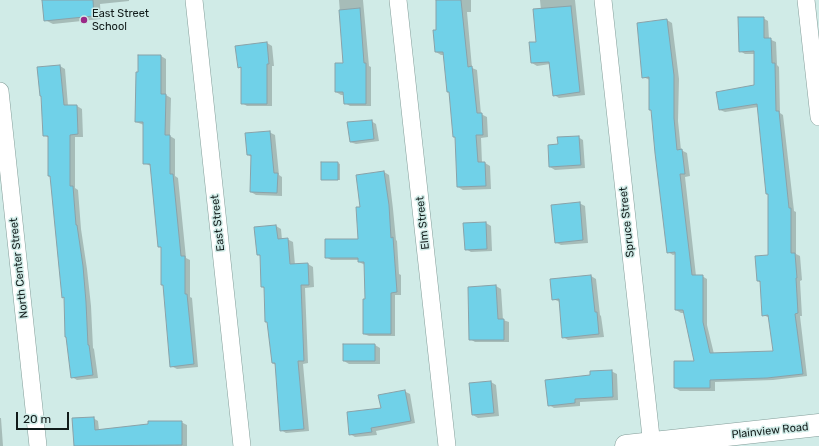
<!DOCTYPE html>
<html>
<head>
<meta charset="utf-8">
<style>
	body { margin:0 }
	#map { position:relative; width:819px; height:446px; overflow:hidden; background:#d0ebe7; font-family:Rubik,sans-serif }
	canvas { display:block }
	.scale { position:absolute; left:16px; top:412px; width:53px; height:18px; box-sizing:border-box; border:2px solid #111b1a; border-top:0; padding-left:5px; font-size:12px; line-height:14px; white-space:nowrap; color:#111b1a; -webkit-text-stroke:3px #d0ebe7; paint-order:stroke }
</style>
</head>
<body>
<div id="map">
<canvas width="819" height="446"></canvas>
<div class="scale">20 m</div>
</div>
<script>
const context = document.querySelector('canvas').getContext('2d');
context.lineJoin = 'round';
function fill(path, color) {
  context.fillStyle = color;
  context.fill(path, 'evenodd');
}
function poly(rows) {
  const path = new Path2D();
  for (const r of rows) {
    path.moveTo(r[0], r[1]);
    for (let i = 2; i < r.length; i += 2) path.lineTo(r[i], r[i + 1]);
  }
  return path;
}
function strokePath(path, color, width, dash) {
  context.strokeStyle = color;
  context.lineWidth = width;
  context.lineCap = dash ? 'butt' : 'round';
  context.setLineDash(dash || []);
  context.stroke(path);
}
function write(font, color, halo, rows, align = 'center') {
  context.font = font + ' Rubik,sans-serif';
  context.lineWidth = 3;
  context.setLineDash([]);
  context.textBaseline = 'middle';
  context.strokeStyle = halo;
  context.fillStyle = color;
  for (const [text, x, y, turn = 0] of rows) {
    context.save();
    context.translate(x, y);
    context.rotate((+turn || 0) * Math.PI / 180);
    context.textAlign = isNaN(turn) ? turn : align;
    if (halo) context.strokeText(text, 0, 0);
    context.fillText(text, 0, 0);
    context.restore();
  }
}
fill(poly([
	[43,0,129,0,129,1,100,4,101,19,53,24,45,20],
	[339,0,363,0,369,66,371,67,371,106,350,106,345,103,344,95,341,95,336,92,344,64],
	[437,0,471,0,471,12,467,12,472,68,477,70,481,114,487,117,488,137,481,138,482,163,485,163,490,166,491,189,463,190,458,187,456,138,454,137,450,93,444,55,441,55,436,52],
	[540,0,575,0,585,95,559,98,554,95,550,64,537,66,532,63,537,43,541,10],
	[763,18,768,21,769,39,776,42,777,65,779,67,780,113,783,115,794,211,796,212,796,254,800,256,802,280,800,281,802,316,800,316,807,376,773,380,715,382,715,391,680,391,675,388,696,362,685,313,681,313,676,310,676,254,673,255,668,252,652,111,650,110,650,80,643,77,667,20,672,23,679,79,678,121,681,150,687,153,690,176,685,177,696,276,702,276,707,279,707,325,714,354,774,352,770,318,763,315,761,283,758,281,769,256,769,195,767,194,758,107,725,112,720,110,755,86,755,54,745,54,740,51],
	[267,43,272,46,274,66,272,66,272,106,247,106,242,103,242,69,239,67],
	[139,56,161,56,166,59,166,95,171,98,170,136,175,139,175,176,178,178,186,258,190,260,190,297,192,298,198,367,177,369,171,366,164,286,162,285,162,248,159,246,151,166,144,163,144,125,136,122],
	[60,66,65,69,68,106,77,106,82,109,83,137,75,137,75,188,78,190,81,229,87,269,91,306,93,348,94,349,98,378,77,380,72,377,65,298,63,297,51,177,49,176,49,138,44,135],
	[371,121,376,124,379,141,356,144,350,142],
	[269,132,275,135,279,175,282,177,282,196,256,195,251,192,252,157,248,155],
	[578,137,583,140,585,168,555,170,550,167,559,145],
	[338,163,340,164,340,180,324,180,322,179],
	[384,172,389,175,393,209,396,240,397,241,399,274,401,275,401,295,395,295,395,336,369,336,364,334,366,300,365,265,359,262,359,260,331,260,326,257,359,240,361,208],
	[579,203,585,206,588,243,561,245,555,242],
	[486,223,491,226,492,251,471,252,466,249,464,224],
	[276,226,281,229,282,240,287,239,293,242,295,265,308,264,313,267,314,287,305,288,308,363,303,364,309,431,286,433,281,430,276,365,272,363,265,288,262,287,261,256,258,254],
	[591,276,596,279,600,315,601,316,604,337,568,340,563,337,560,302,553,299],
	[496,286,501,289,503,320,509,322,509,342,475,342,470,339,469,288],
	[344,345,375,345,380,348,380,364,349,364,344,361],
	[611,371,617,374,618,400,580,402,580,406,554,408,549,405,591,376],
	[491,382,496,385,499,416,478,418,473,415],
	[404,391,410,394,415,423,376,431,377,435,355,437,350,434],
	[0,418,1,418,3,446,0,446],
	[93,418,98,421,99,430,181,422,187,425,187,446,75,446,73,419]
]), '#0003');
const building = poly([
	[42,0,93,0,94,16,44,21,42,0],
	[436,0,461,0,468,67,472,66,477,113,482,113,483,135,476,135,478,162,485,162,486,186,457,187,455,137,453,137,449,92,447,92,443,52,435,52,433,30,436,30,436,0],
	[571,6,580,92,553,96,549,62,531,63,529,42,536,42,533,9,571,6],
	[360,8,364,63,366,63,366,104,344,104,343,92,335,92,335,63,343,63,339,10,360,8],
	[738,17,764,17,764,38,771,38,772,63,775,63,776,111,779,111,789,208,791,208,791,253,795,253,797,278,796,278,798,313,795,314,803,374,767,378,710,380,710,388,674,388,674,361,694,361,683,310,675,310,675,252,667,253,655,153,651,110,649,110,649,77,642,78,637,23,667,19,674,75,674,118,677,150,682,149,685,174,680,174,692,275,703,275,703,322,710,353,773,351,768,315,762,316,760,281,757,281,755,256,768,255,768,194,766,194,757,104,719,110,716,92,754,85,754,51,739,52,738,17],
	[267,42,269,64,267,64,267,104,241,104,241,67,238,68,235,46,267,42],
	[138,55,161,55,161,94,166,94,165,135,170,135,170,174,173,174,181,256,185,256,185,294,187,294,194,364,170,367,163,285,161,285,161,247,158,247,150,164,143,164,143,122,135,122,136,72,138,72,138,55],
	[60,65,64,105,77,105,78,134,70,135,70,186,73,186,76,225,77,225,83,266,86,302,88,345,89,345,93,375,71,378,66,337,65,337,64,297,62,298,50,176,48,176,48,136,43,136,41,96,40,96,37,67,60,65],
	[372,120,374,139,350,142,347,122,372,120],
	[270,131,274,173,278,173,277,193,250,192,251,155,247,155,245,133,270,131],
	[579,136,581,165,549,167,548,145,558,144,557,137,579,136],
	[321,162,338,162,338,180,321,180,321,162],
	[384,171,389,205,391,238,393,237,397,292,391,293,391,334,363,334,363,299,365,299,364,262,358,262,358,258,325,258,325,239,358,239,356,207,360,207,356,175,384,171],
	[580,202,583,240,555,243,551,205,580,202],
	[486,222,487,249,465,250,463,223,486,222],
	[276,225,278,239,288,238,290,264,308,263,309,285,301,285,304,361,298,361,304,429,280,431,275,363,272,363,267,322,265,322,264,287,261,287,260,255,257,255,254,227,276,225],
	[591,275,595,312,597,312,599,334,562,338,559,299,552,300,550,279,591,275],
	[496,285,498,319,504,319,504,340,469,340,468,287,496,285],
	[343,344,375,344,375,361,343,361,343,344],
	[612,370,613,397,575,399,575,403,548,406,545,380,590,375,590,371,612,370],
	[491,381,494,413,472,415,469,383,491,381],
	[405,390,411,421,371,428,372,432,349,435,347,412,381,408,378,395,405,390],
	[94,417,95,430,148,424,148,421,182,421,182,445,74,446,72,418,94,417]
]);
fill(building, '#70d1e8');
strokePath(building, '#8aa2a8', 1);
const minor = poly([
	[194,0,242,446],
	[398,0,447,446],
	[603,0,652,446],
	[806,0,819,117],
	[0,91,38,446]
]);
const secondary = poly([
	[626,446,819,425]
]);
strokePath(minor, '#839d99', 18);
strokePath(secondary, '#839d99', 23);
strokePath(minor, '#fff', 17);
strokePath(secondary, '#fff', 22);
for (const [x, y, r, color] of [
	[84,20,4,"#9a2987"]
]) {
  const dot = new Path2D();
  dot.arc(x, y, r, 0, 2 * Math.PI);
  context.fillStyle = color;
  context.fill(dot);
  strokePath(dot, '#d0ebe7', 1.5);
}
write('11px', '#111b1a', '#d0ebe7', [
	["East Street",92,14],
	["School",92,27]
], 'left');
write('11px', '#111b1a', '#d0ebe7', [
	["Spruce Street",627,222,-96],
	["East Street",218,223,-96],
	["Elm Street",423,223,-96],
	["North Center Street",19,268,-96],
	["Plainview Road",770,431,-6]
]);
</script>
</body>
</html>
